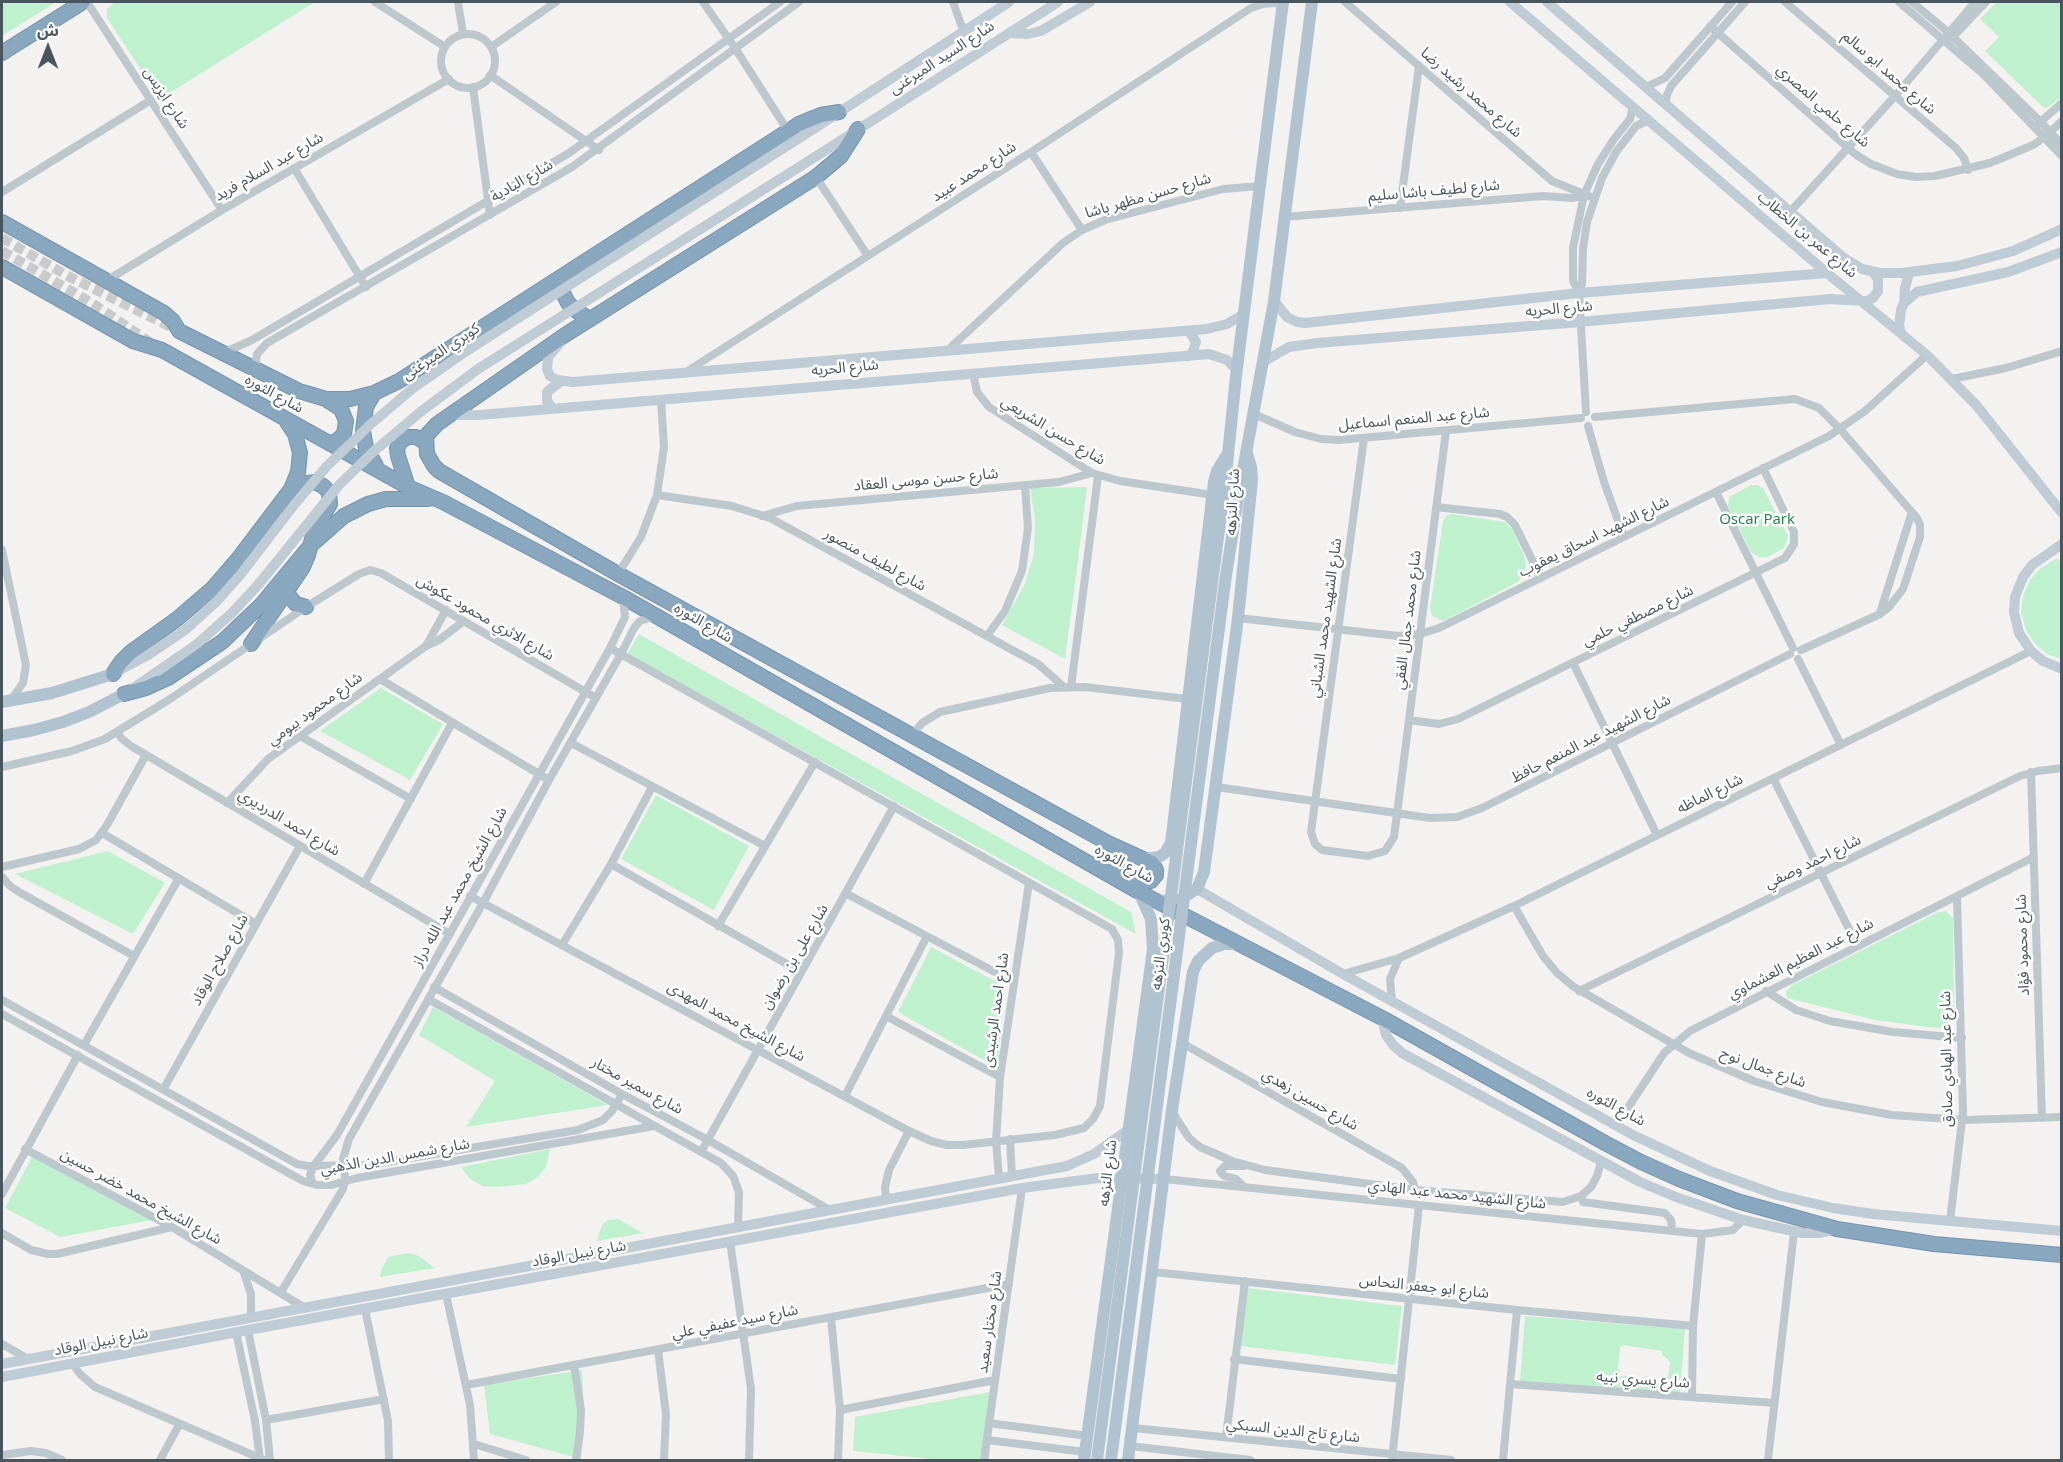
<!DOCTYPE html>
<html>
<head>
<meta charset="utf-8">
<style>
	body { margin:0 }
	#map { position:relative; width:2063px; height:1462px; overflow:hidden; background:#f4f1f1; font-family:"Open Sans","Noto Sans Arabic",sans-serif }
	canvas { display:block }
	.frame { position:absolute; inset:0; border:3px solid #49565f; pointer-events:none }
	.north { position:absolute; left:18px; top:18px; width:60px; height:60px; -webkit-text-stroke:4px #fff; paint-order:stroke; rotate:0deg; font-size:16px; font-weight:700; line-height:24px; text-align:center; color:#49565f }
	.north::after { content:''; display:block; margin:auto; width:21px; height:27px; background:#49565f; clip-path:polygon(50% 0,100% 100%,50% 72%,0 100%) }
</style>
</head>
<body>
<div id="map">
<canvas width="2063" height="1462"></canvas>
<div class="frame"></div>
<div class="north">ش</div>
</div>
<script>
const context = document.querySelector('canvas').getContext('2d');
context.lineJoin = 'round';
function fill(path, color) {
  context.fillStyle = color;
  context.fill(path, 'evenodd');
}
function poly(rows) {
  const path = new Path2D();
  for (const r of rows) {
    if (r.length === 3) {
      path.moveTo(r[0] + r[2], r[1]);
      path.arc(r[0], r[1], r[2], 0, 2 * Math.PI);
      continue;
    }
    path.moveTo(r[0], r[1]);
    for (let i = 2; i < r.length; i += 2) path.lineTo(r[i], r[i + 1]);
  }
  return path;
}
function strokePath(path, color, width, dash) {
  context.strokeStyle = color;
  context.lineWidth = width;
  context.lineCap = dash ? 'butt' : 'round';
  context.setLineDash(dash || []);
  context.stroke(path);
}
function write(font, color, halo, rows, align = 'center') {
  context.font = font + ' "Open Sans","Noto Sans Arabic",sans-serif';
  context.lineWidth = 5;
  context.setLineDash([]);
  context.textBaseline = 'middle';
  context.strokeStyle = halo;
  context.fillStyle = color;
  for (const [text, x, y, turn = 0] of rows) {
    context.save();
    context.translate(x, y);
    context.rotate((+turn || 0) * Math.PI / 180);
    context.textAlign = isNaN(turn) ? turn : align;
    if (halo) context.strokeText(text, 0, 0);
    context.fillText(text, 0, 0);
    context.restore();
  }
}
fill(poly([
	[7,2,56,2,2,36,2,5],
	[115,2,315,2,160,99,107,18,107,9],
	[1997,2,2061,2,2061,97,2047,108,2044,108,1985,51,1999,37,1980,19],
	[1751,485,1757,485,1763,488,1788,536,1784,548,1768,557,1759,557,1751,552,1728,506,1729,497],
	[1087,487,1076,576,1065,659,1002,625,1024,586,1034,554,1035,520,1030,488],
	[1451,514,1505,522,1512,529,1524,555,1526,566,1523,576,1516,583,1443,621,1432,616,1430,608,1443,521,1446,516],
	[2057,558,2062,564,2061,659,2049,655,2035,644,2026,630,2021,613,2023,596,2030,580,2041,568],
	[639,634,1131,912,1136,934,627,654],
	[381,688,443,724,410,780,320,731],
	[656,795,749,846,714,910,621,859],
	[108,851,165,883,133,934,15,874],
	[1946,911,1953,919,1954,1013,1952,1020,1947,1026,1940,1028,1927,1027,1875,1020,1787,998,1786,992,1792,985,1938,912],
	[931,947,1004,986,998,1068,898,1012],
	[433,1007,608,1105,466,1127,495,1081,419,1035],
	[550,1149,546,1167,538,1177,526,1184,496,1187,482,1186,469,1178,461,1167],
	[32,1157,152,1220,60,1237,5,1208],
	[618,1219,643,1233,597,1241,602,1225,608,1220],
	[408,1253,419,1256,435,1268,380,1277,382,1268,388,1257],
	[1247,1288,1402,1306,1395,1365,1240,1346],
	[1525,1316,1685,1329,1680,1393,1520,1381],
	[1623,1345,1662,1351,1662,1356,1664,1356,1670,1362,1668,1378,1663,1382,1651,1380,1647,1376,1641,1378,1635,1378,1632,1381,1626,1376,1619,1375,1620,1369,1618,1369,1620,1347],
	[582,1370,584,1412,581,1459,490,1434,484,1385],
	[995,1391,989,1460,942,1460,853,1451,855,1417]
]), '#c0f1cf');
strokePath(poly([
	[2,238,66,275,179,331],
	[2,251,92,303,154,345]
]), '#c9cacc', 10, [10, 5]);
const highway = poly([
	[2,53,83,2],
	[858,129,841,156,816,177,565,335,437,424,426,436,427,454,434,466,439,471,618,574,1108,843,1152,863,1156,870,1156,875,1151,881,1144,882,1107,864],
	[2,222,164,313,173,321,179,331,299,391,326,399,350,399,374,393,399,381,799,124,821,115,839,112],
	[2,267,133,341,162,350,408,487,443,502,623,597,1139,892,1382,1018,1605,1143,1641,1162,1679,1179,1737,1201,1837,1229,1934,1244,2062,1255],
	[560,280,562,291,568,303,578,312,590,319],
	[374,393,366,407,363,431,366,448,376,466],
	[327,400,341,409,346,421,344,434,338,440,330,444],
	[408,487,398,456,397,448,401,441,408,437,416,437,425,442],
	[288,591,289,596,296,604,306,607],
	[251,644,303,567,308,555,314,531,330,504,329,492,323,486,315,482,302,484],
	[113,674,121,662,131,652,177,619,213,588,238,559,291,489,298,472,300,453,295,434,287,422],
	[124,694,146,688,168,678,222,642,261,605,310,546,344,516,368,504,386,499,428,499]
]);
strokePath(highway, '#7493ac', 16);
strokePath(poly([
	[87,2,222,210],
	[375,2,445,47],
	[458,2,463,34],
	[703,2,735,48,788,131],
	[953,2,963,30],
	[1345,2,1552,181,1594,198],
	[1785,2,1956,148,1964,158,1968,170],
	[1899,2,1983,74,2062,156],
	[1912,2,1948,32,2041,122,2062,145],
	[1710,26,1855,154,1871,164,1897,174,1916,177,1935,176,1990,163,2033,145,2045,137,2062,121],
	[468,61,27],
	[1950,40,1986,2],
	[491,47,556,2],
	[490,75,599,150],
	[473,87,490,215],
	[1646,87,1665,78,1732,2],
	[1665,104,1667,95,1671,86,1745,2],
	[2038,124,2062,103],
	[1031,152,1082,230],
	[294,168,366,287],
	[816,177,868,256],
	[2,192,151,100],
	[1400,208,1419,66],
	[1790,212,1895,96,1975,2],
	[1284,217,1543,196,1572,198,1584,195],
	[106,281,222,210,449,79],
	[1579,293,1573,281,1573,248,1584,195,1598,164,1614,139,1630,119,1633,107],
	[948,350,1063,243,1082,230,1105,220,1223,189,1260,186],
	[223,353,252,340,569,153,780,2],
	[255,368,257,354,267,343,572,167,799,2],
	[689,370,1031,152,1251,8,1263,4,1283,2],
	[973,373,977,392,989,407,1092,473,1120,481,1213,495],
	[1952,379,2006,368,2062,351],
	[1586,412,1579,293,1582,284,1583,249,1587,222,1602,178,1616,152,1636,126,1649,120],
	[1254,414,1295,432,1321,439,1339,440,1581,418],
	[1595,417,1795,399,1819,408,1840,429,1917,518,1920,525,1920,537,1903,589,1889,607,1880,614,1801,650],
	[1588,426,1604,482,1624,537],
	[1364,438,1311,832,1315,844,1322,850,1368,856,1385,851,1394,837,1446,431],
	[1716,492,1793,648],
	[657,495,732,506,770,518,1038,664,1064,687],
	[1436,507,1500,514,1507,517,1515,525,1541,578],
	[762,516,797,506,1059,482,1092,473],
	[2,550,26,665,23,683,10,701],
	[618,574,641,537,657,495,664,447,661,399],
	[1880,613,1912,512],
	[1238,618,1398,636,1420,634,1439,628,1829,436,1865,411,1927,355],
	[987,636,1005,611,1022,571,1028,528,1025,485],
	[426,646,446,610],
	[1798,659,1841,745],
	[1573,663,1657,835],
	[380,679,549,780],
	[1071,687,1098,476],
	[1409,720,1439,724,1458,719,1785,558,1794,544,1794,532,1763,468],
	[117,731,121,738,131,746,450,934],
	[912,735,922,723,940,712,1050,688,1085,687,1187,699],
	[300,736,411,799],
	[571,743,765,846],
	[2,767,72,751,105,739,170,699,306,607,359,574,370,570,381,573,596,698],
	[2031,772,2042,1118],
	[1773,778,1857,945],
	[1217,787,1430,818,1457,817,1482,808,1790,654],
	[227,803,268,759,426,646,439,640,464,621],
	[102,833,256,924],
	[611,864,801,972],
	[2,867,79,849,96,840,107,825,146,755],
	[2,877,10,886,19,892,134,956],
	[364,884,452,723],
	[847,894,1014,982],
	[470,896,909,1131,931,1141,947,1145,963,1145,1055,1135,1084,1128,1093,1119,1100,1106,1119,953,1118,940,1112,929,610,648],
	[1514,906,1543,956,1557,973,1574,987,1689,1053,1754,1081,1822,1102,1892,1115,1963,1120,2062,1117],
	[718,926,815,762],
	[562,945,611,864,652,787],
	[1343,974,1399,958,1514,906,2031,651],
	[434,987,622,1094,708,1140,828,1209],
	[1579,991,2020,776,2038,771,2062,768],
	[1766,991,1796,1010,1830,1021,1893,1032,1962,1038],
	[428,999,721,1163,733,1176,739,1192,738,1226],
	[2,1000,297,1164,308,1166,369,1165,578,1130,603,1120,612,1111,622,1094],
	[1392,1001,1390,979,1399,958],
	[2,1014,303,1181,317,1185,332,1185,357,1178,654,1126],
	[886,1016,1000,1077],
	[1182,1043,1402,1168,1413,1182,1415,1190],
	[84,1045,179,878],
	[164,1088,300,846],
	[845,1096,927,936],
	[1173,1113,1189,1138,1200,1147,1232,1161,1265,1170,1415,1190,1563,1202,1581,1196,1591,1187,1597,1176,1601,1162],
	[1616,1126,1664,1053,1690,1031,2034,857],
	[1010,1139,1012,1176],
	[25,1149,172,1227,305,1308],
	[701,1152,894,806],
	[1243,1166,1225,1166,1220,1171,1224,1176,1236,1179,1244,1187],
	[999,1178,996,1141,1000,1077,1029,883],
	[1164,1179,1702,1234,1733,1230,1743,1220],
	[313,1184,310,1175,313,1167,337,1135,610,648,625,617,623,597],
	[2,1194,78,1055],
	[1581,1196,1583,1202,1665,1213,1671,1220,1672,1230],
	[886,1198,885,1187,889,1170,909,1131],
	[1950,1221,1963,1112,1957,896],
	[2,1233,31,1250,48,1254,57,1254,172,1227],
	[730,1241,751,1389,749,1460],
	[243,1270,251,1294,251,1318],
	[1153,1272,1517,1310,1693,1326],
	[281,1292,343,1189,345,1178,343,1159,349,1139,483,903,549,780,621,654,634,628,640,621,655,616],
	[446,1294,470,1405,474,1460],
	[365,1309,388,1421,389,1460],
	[831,1318,840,1410,838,1460],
	[248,1330,266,1420,270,1460],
	[236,1332,255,1421,260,1460],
	[2,1344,28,1359],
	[658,1350,666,1414,664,1460],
	[1234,1359,1401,1379],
	[72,1363,80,1374,95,1387,264,1460],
	[574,1365,581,1410,580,1432,576,1460],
	[1510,1384,1774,1403],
	[466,1385,1009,1284],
	[1692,1397,1693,1326,1702,1234],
	[840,1410,995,1380],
	[266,1420,384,1399],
	[989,1423,1088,1436],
	[1133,1428,1451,1460],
	[1226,1437,1245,1281],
	[987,1440,1085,1452],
	[474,1444,526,1460],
	[1130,1446,1250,1460],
	[2,1455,31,1451,46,1453,62,1460],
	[160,1460,179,1425],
	[984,1460,1022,1188],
	[1392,1460,1419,1205],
	[1503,1460,1517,1310],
	[1768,1460,1794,1232]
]), '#bdc7ce', 8);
strokePath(poly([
	[1510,2,1827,273,1927,355,1977,406,2062,513],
	[1547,2,1844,258,1862,269,1880,273,1902,273,1957,266,2013,251,2062,229],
	[1009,33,1028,34,1041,31,1090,2],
	[804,135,1009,2],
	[815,157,1058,2],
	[1274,301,1287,317,1297,322,1305,323,1579,293,1827,273],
	[1904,303,1905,288,1909,273],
	[1901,333,1899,326,1901,310,1904,303,1917,292,2008,272,2062,252],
	[561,342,548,357,547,369,550,376,557,380,573,382,1207,329,1227,324,1244,314],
	[1189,356,1193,351,1196,342,1189,331],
	[1263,362,1289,347,1317,343,1580,322,1830,299,1866,301,1873,298,1878,291,1878,279,1873,272],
	[552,408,547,401,547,392,561,381],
	[450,415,479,415,1209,354,1227,360,1237,370],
	[2062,544,2032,565,2023,577,2015,597,2014,612,2019,633,2031,651,2043,661,2062,669],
	[114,673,148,655],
	[132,689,158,671],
	[1197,889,1343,974,1633,1135,1710,1171,1777,1195,1833,1208,1873,1214,2062,1231],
	[1382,1018,1386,1035,1393,1045,1402,1053,1640,1182,1676,1197,1743,1220,1802,1233,1820,1233,1837,1229],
	[2,1364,1067,1166,1094,1154,1129,1129],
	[2,1377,248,1330,1022,1188,1098,1178,1164,1179]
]), '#bfcbd5', 10);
strokePath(poly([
	[1225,484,1236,376,1283,2],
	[1240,486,1274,301,1312,2],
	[2,702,52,693,113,674],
	[2,736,34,730,63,722,89,712,124,694],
	[1144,859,1159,857,1165,853,1171,843,1214,482,1217,471,1226,456],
	[1161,901,1179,900,1197,889,1204,872,1238,618,1252,480,1251,467,1247,453],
	[1084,1460,1153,949,1151,919,1139,892],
	[1128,1460,1172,1110,1193,972,1198,961,1212,948,1224,944,1237,944]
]), '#b1c3d0', 12);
strokePath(highway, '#89a8c0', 14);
strokePath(poly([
	[148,655,185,630,218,600,241,574,294,505,327,466,372,423,412,389,465,352,804,135],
	[158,671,197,644,232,613,258,585,339,485,372,453,419,413,478,369,815,157]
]), '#bfcbd5', 10);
strokePath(poly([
	[1097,1460,1225,484],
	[1111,1460,1225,582,1240,486]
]), '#b1c3d0', 12);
write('15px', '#49565f', '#fff', [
	["شارع السيد الميرغنى",942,58,-33],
	["شارع محمد ابو سالم",1889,73,41],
	["شارع محمد رشيد رضا",1471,93,41],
	["شارع ايزيس",166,98,57],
	["شارع حلمي المصري",1823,106,41],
	["شارع عبد السلام فريد",269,167,-30],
	["شارع محمد عبيد",974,172,-33],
	["شارع البادية",522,181,-30],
	["شارع لطيف باشا سليم",1434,191,-5],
	["شارع حسن مظهر باشا",1148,196,-16],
	["شارع عمر بن الخطاب",1807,235,40],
	["شارع الحريه",1559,309,-5],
	["كوبري الميرغنى",441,352,-34],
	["شارع الحريه",845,368,-5],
	["شارع الثوره",274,394,29],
	["شارع عبد المنعم اسماعيل",1414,419,-5],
	["شارع حسن الشريعي",1053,431,31],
	["شارع حسن موسى العقاد",926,480,-5],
	["شارع النزهه",1233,502,-87],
	["شارع الشهيد اسحاق يعقوب",1594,537,-26],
	["شارع لطيف منصور",875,560,29],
	["شارع مصطفي حلمي",1638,616,-26],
	["شارع الاثري محمود عكوش",485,618,30],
	["شارع الشهيد محمد الشباني",1326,618,-82],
	["شارع محمد جمال الفقي",1408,620,-83],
	["شارع الثوره",703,623,30],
	["شارع محمود بيومي",315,709,-36],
	["شارع الشهيد عبد المنعم حافظ",1591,739,-27],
	["شارع الماظه",1710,794,-26],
	["شارع احمد الدرديري",289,823,31],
	["شارع احمد وصفي",1813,862,-26],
	["شارع الثوره",1124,864,29],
	["شارع الشيخ محمد عبد الله دراز",460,887,-61],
	["شارع محمود فؤاد",2023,945,-92],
	["كوبري النزهه",1161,954,-83],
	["شارع على بن رضوان",795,957,-60],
	["شارع عبد العظيم العشماوي",1801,959,-27],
	["شارع صلاح الوقاد",220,960,-61],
	["شارع احمد الرشيدى",996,1010,-82],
	["شارع الشيخ محمد المهدى",736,1022,28],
	["شارع عبد الهادي صادق",1947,1059,-91],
	["شارع جمال نوح",1763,1068,20],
	["شارع سمير مختار",637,1086,29],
	["شارع حسين زهدي",1310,1100,30],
	["شارع الثوره",1616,1107,29],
	["شارع شمس الدين الذهبي",395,1157,-10],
	["شارع النزهه",1108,1173,-83],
	["شارع الشهيد محمد عبد الهادي",1457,1195,6],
	["شارع الشيخ محمد خضر حسين",141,1197,29],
	["شارع نبيل الوقاد",579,1254,-10],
	["شارع ابو جعفر النحاس",1424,1287,6],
	["شارع سيد عفيفي علي",735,1322,-11],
	["شارع مختار سعيد",990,1322,-82],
	["شارع نبيل الوقاد",101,1342,-11],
	["شارع يسري نبيه",1643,1380,4],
	["شارع تاج الدين السبكي",1293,1431,6]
]);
write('15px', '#168445', '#fff', [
	["Oscar Park",1757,520]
]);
</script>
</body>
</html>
